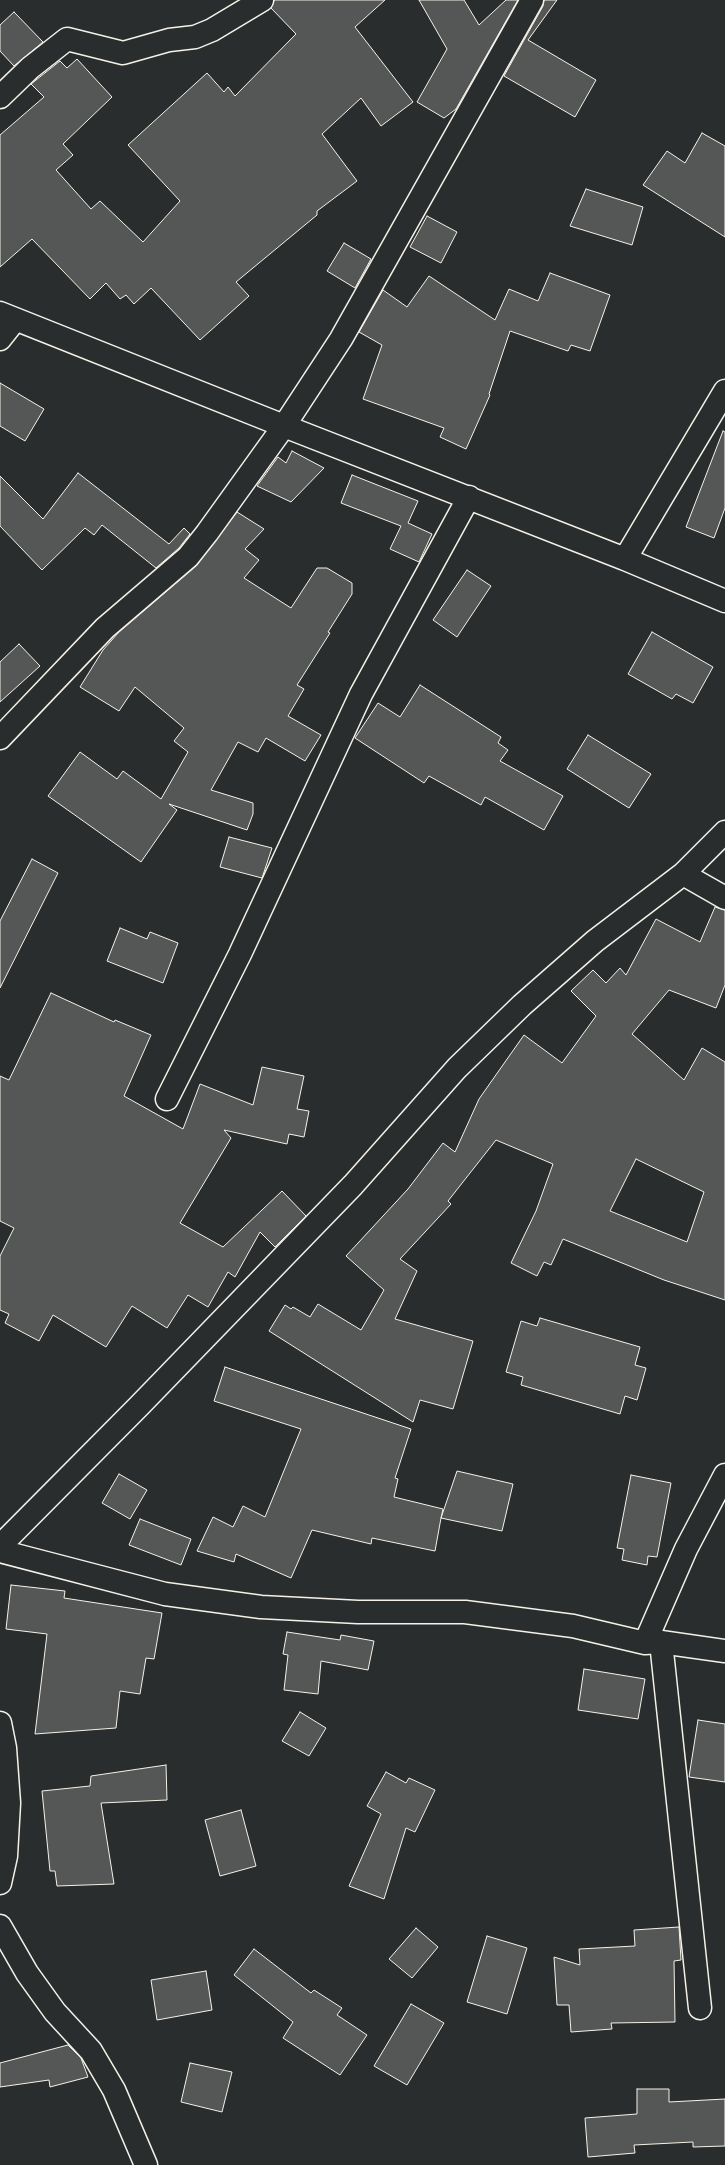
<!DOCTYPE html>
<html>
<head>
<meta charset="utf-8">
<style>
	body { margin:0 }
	canvas { display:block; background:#2a2d2e }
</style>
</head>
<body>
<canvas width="725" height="2165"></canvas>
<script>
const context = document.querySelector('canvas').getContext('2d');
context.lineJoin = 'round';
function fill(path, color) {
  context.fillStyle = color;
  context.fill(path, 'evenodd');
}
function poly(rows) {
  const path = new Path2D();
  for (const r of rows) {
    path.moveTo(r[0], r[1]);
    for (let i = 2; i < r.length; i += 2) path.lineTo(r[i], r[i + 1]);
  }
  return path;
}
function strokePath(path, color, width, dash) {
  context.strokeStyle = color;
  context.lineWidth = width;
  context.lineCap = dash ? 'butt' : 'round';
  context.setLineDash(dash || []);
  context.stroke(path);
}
const building = poly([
	[274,0,385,0,355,27,413,102,381,126,361,98,322,134,357,181,317,211,317,215,236,282,249,296,200,340,151,288,134,304,126,295,120,299,106,283,90,299,32,239,0,267,0,135,44,97,31,84,60,61,67,68,77,59,112,97,63,144,73,155,56,170,91,209,100,201,143,242,180,201,128,145,207,73,224,92,228,87,235,96,296,34,271,8,274,0],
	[419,0,464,0,479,25,506,0,518,0,456,109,444,118,417,102,447,49,419,0],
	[544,0,557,0,528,40,596,80,575,117,504,76,543,6,544,0],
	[14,12,43,42,14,66,0,51,0,25,14,12],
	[702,133,725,146,725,237,643,185,667,151,685,163,702,133],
	[586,189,643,207,632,245,570,226,586,189],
	[427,216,457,232,441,263,410,247,427,216],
	[344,243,371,259,355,288,327,271,344,243],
	[550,273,610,295,590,351,571,345,568,351,510,331,489,394,490,395,466,449,440,437,444,428,363,399,382,345,359,332,383,290,407,307,429,276,495,320,509,289,538,301,550,273],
	[0,383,44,409,25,441,0,426,0,383],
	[723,431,725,432,725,508,714,538,686,527,723,431],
	[292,451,324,468,291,502,257,486,278,457,286,463,292,451],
	[78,473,169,544,184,528,190,534,179,548,156,568,102,525,94,535,85,528,42,570,0,526,0,476,43,519,78,473],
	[352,475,418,501,408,523,432,534,419,562,390,549,401,526,341,503,352,475],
	[237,512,264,529,245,549,259,560,244,578,291,608,317,568,327,568,352,583,352,594,328,632,330,633,297,685,304,689,288,716,321,735,305,761,266,738,258,752,238,742,211,790,253,803,253,814,247,830,169,804,177,810,141,862,48,796,80,752,117,779,123,771,161,799,188,752,174,741,184,728,135,687,119,711,80,687,103,650,119,632,196,566,237,512],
	[467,570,491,586,457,637,433,620,467,570],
	[652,632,713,667,693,703,676,694,672,699,628,674,652,632],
	[19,644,40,666,0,702,0,662,19,644],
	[420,685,501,737,498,743,508,750,500,761,563,796,544,830,485,797,481,805,429,776,424,783,355,738,378,703,400,717,420,685],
	[588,735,651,774,629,808,567,769,588,735],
	[229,837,272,848,262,878,220,867,229,837],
	[32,859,58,873,0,988,0,921,32,859],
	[715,907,725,910,725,985,716,1008,669,990,632,1034,684,1080,702,1048,725,1062,725,1300,664,1280,563,1239,551,1265,544,1262,537,1276,511,1263,536,1211,553,1164,496,1140,448,1201,451,1204,400,1259,417,1271,395,1319,473,1341,453,1409,420,1400,413,1422,269,1331,285,1305,291,1309,293,1307,310,1317,318,1304,361,1330,384,1290,346,1256,408,1189,443,1143,455,1152,479,1099,524,1035,562,1063,596,1016,571,991,593,970,606,983,620,968,626,975,656,919,700,942,715,907],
	[636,1159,704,1192,687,1242,610,1211,636,1159],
	[120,928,147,939,150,932,178,943,163,983,107,961,120,928],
	[51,993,114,1022,115,1020,151,1035,124,1096,183,1129,200,1084,253,1105,262,1067,304,1076,297,1109,309,1111,304,1137,289,1134,287,1144,224,1130,231,1138,180,1223,223,1247,282,1191,306,1216,275,1247,260,1232,235,1277,228,1272,208,1307,188,1295,167,1328,132,1306,106,1347,53,1315,39,1341,5,1323,9,1314,0,1310,0,1256,14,1228,0,1221,0,1076,9,1080,51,993],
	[540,1318,640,1347,635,1365,646,1368,637,1400,625,1396,620,1414,521,1385,523,1377,506,1372,521,1321,537,1326,540,1318],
	[225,1367,411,1429,395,1478,398,1479,394,1497,443,1509,441,1518,457,1471,513,1484,502,1531,441,1518,435,1551,372,1538,371,1544,312,1530,291,1578,236,1554,234,1562,197,1551,213,1517,233,1527,243,1506,265,1517,301,1429,214,1401,225,1367],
	[119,1474,147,1490,130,1519,102,1503,119,1474],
	[631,1475,671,1483,657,1557,648,1556,647,1565,622,1560,624,1549,617,1548,631,1475],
	[140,1519,191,1539,181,1565,129,1545,140,1519],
	[11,1585,65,1591,64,1598,162,1613,154,1659,146,1658,140,1694,120,1691,116,1728,35,1734,47,1634,6,1629,11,1585],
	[287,1632,340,1640,341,1635,374,1641,368,1670,321,1661,318,1694,284,1690,288,1655,283,1654,287,1632],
	[584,1669,645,1679,638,1719,578,1710,584,1669],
	[300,1712,326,1728,309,1756,282,1741,300,1712],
	[698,1720,725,1724,725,1782,689,1777,698,1720],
	[166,1765,167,1800,101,1803,114,1884,57,1886,55,1871,50,1871,42,1791,90,1786,91,1776,166,1765],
	[386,1772,406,1783,409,1778,435,1790,415,1832,406,1828,384,1899,349,1886,381,1814,367,1806,386,1772],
	[241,1810,256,1866,220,1876,205,1820,241,1810],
	[679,1927,681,1960,674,1961,675,2022,611,2023,612,2029,571,2032,569,2005,557,2005,554,1957,580,1965,579,1949,635,1946,634,1930,679,1927],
	[416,1928,438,1947,412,1978,389,1959,416,1928],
	[487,1936,527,1948,507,2014,467,2002,487,1936],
	[254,1949,311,1993,314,1990,342,2008,337,2015,367,2035,340,2075,283,2038,293,2022,234,1975,254,1949],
	[206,1971,212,2010,157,2020,151,1980,206,1971],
	[411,2004,444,2023,407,2085,374,2066,411,2004],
	[68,2045,81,2058,88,2077,50,2087,49,2080,0,2087,0,2063,68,2045],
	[190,2063,232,2072,222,2112,181,2102,190,2063],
	[637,2089,669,2089,669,2102,725,2099,725,2146,693,2147,693,2142,634,2145,635,2153,588,2157,585,2118,637,2114,637,2089]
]);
fill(building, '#555756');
strokePath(building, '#f4f1e8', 1);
const street = poly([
	[0,97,30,68,67,39,123,53,169,40,195,37,212,30,262,0],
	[0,313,284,426,625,559,725,601],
	[0,339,15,320],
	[625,559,725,391],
	[0,738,105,628,188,557,207,533,284,426,341,339,532,0],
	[683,874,725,898],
	[167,1099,240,954,361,694,469,497],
	[0,1546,139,1406,353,1185,457,1068,522,1005,595,941,683,874,725,832],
	[0,1551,165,1594,261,1607,358,1612,465,1612,573,1626,645,1643,661,1642,725,1651],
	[661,1642,700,2008],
	[645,1643,686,1549,725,1475],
	[0,1723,5,1748,9,1803,6,1856,0,1883],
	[0,1926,27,1973,55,2012,91,2051,114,2090,146,2165]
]);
strokePath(street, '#f4f1e8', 25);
strokePath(street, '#2a2d2e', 22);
</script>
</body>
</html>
